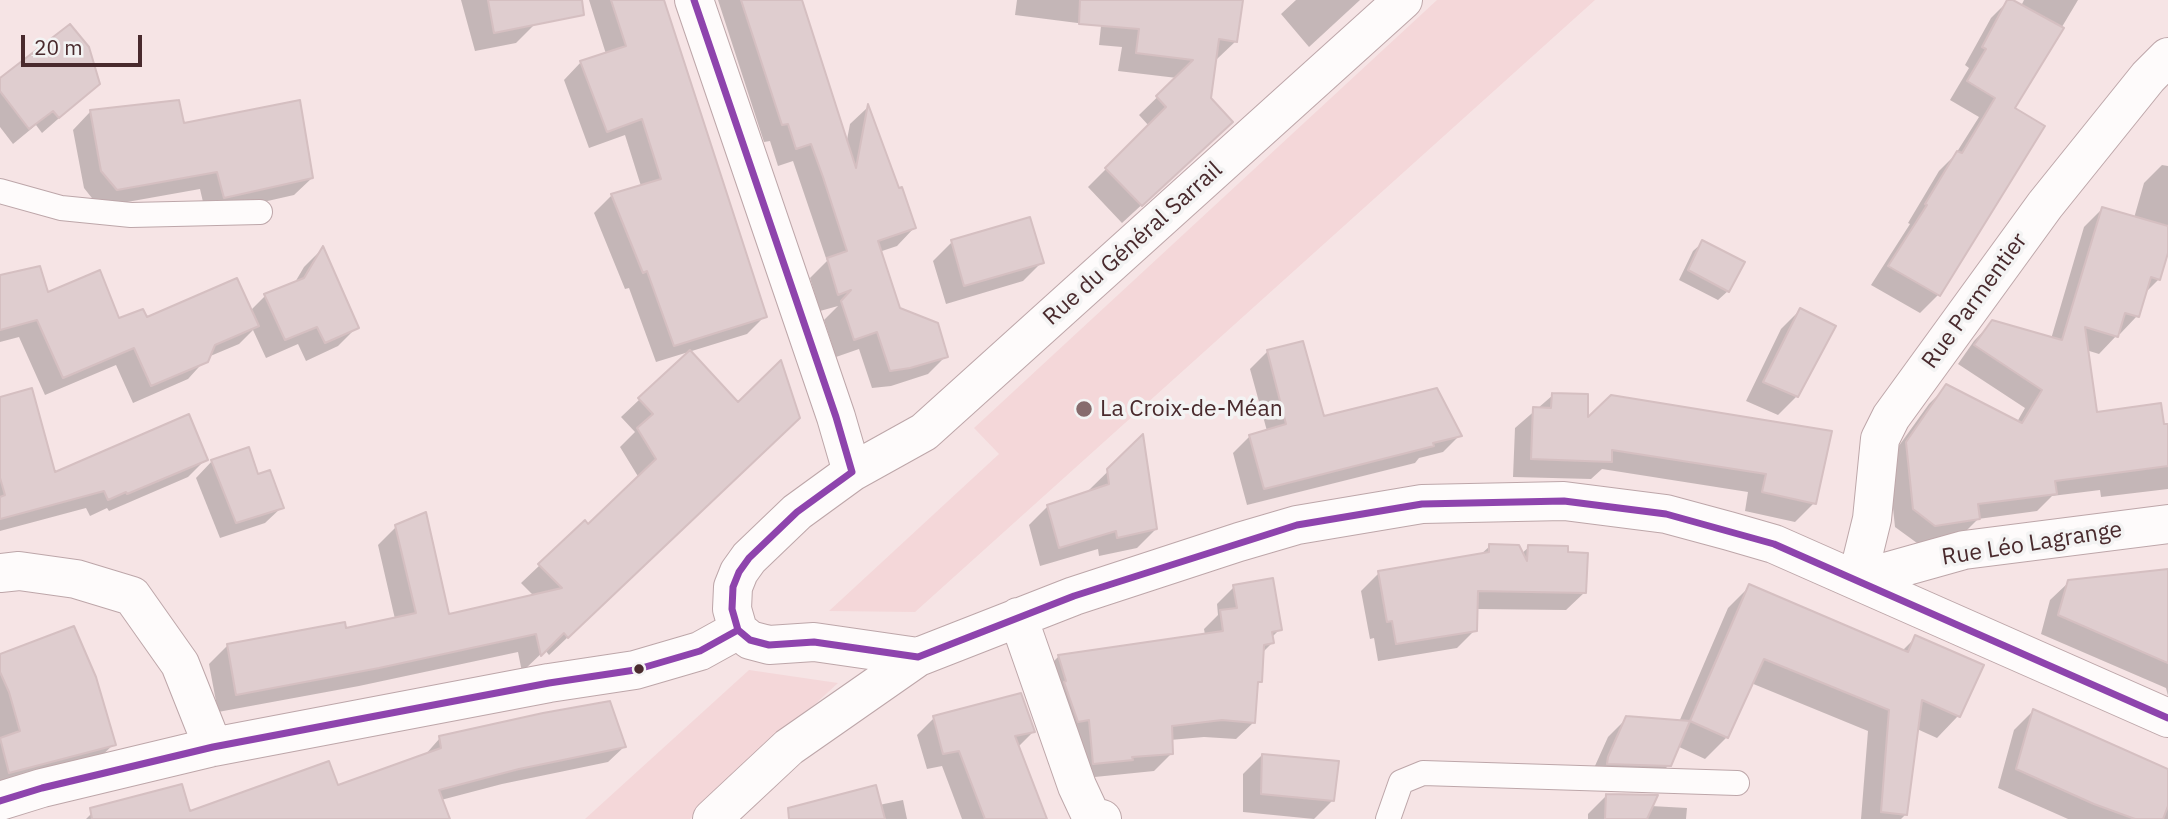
<!DOCTYPE html>
<html>
<head>
<meta charset="utf-8">
<style>
	body { margin:0 }
	#map { position:relative; width:2168px; height:819px; overflow:hidden; background:#f6e4e5; font-family:"IBM Plex Sans",sans-serif }
	canvas { display:block }
	.scale { position:absolute; left:21px; top:35px; width:121px; height:32px; box-sizing:border-box; border:4px solid #492a2d; border-top:0; padding-left:9px; font-size:21px; line-height:24px; white-space:nowrap; color:#492a2d; -webkit-text-stroke:5px #f3f3f3; paint-order:stroke }
</style>
</head>
<body>
<div id="map">
<canvas width="2168" height="819"></canvas>
<div class="scale">20 m</div>
</div>
<script>
const context = document.querySelector('canvas').getContext('2d');
context.lineJoin = 'round';
function fill(path, color) {
  context.fillStyle = color;
  context.fill(path, 'evenodd');
}
function poly(rows) {
  const path = new Path2D();
  for (const r of rows) {
    path.moveTo(r[0], r[1]);
    for (let i = 2; i < r.length; i += 2) path.lineTo(r[i], r[i + 1]);
  }
  return path;
}
function strokePath(path, color, width, dash) {
  context.strokeStyle = color;
  context.lineWidth = width;
  context.lineCap = dash ? 'butt' : 'round';
  context.setLineDash(dash || []);
  context.stroke(path);
}
function write(font, color, halo, rows, align = 'center') {
  context.font = font + ' "IBM Plex Sans",sans-serif';
  context.lineWidth = 7;
  context.setLineDash([]);
  context.textBaseline = 'middle';
  context.strokeStyle = halo;
  context.fillStyle = color;
  for (const [text, x, y, turn = 0] of rows) {
    context.save();
    context.translate(x, y);
    context.rotate((+turn || 0) * Math.PI / 180);
    context.textAlign = isNaN(turn) ? turn : align;
    if (halo) context.strokeText(text, 0, 0);
    context.fillText(text, 0, 0);
    context.restore();
  }
}
fill(poly([
	[1437,0,1595,0,915,612,829,611,999,454,974,428],
	[749,670,838,683,690,819,585,819]
]), '#f4d7d9');
fill(poly([
	[461,0,531,0,535,24,516,43,475,51],
	[589,0,662,0,765,316,747,334,656,362,629,288,625,289,594,213,612,195,641,186,625,135,589,148,564,80,581,62,606,54],
	[718,0,800,0,846,145,850,124,867,108,898,190,914,228,897,246,879,252,898,310,946,356,928,374,891,386,872,388,859,349,836,357,824,320,838,306,820,311,810,278,827,261,793,161,778,166,770,141,764,142],
	[1017,0,1241,0,1236,41,1217,59,1214,59,1209,99,1212,140,1122,223,1088,187,1149,126,1139,115,1177,78,1118,71,1122,47,1099,45,1101,26,1015,15],
	[1296,0,1360,0,1309,47,1281,14],
	[2009,0,2021,6,2024,0,2078,0,2013,109,2043,126,1938,295,1920,313,1871,285,1910,224,1908,223,1939,171,1955,155,1979,117,1950,100,1969,68,1965,65,1991,18],
	[0,80,98,84,42,133,36,125,13,144,0,127],
	[90,112,183,126,312,178,294,195,206,215,200,189,99,207,84,188,73,130],
	[2162,165,2168,166,2168,247,2159,279,2145,293,2137,316,2120,334,2118,334,2099,354,2086,350,2095,414,2168,425,2168,489,2101,497,2100,490,2052,496,2037,511,1978,519,1960,537,1917,543,1895,527,1888,461,1929,404,1947,386,2017,422,2025,408,1958,364,1974,341,1992,322,2051,339,2084,227,2102,209,2134,218,2144,183],
	[952,242,1042,262,1023,281,946,304,933,261],
	[1703,242,1728,291,1718,300,1679,280,1693,251],
	[322,249,357,327,338,346,306,361,298,344,266,358,253,330,239,344,208,357,188,379,133,403,116,365,45,395,19,337,0,342,0,277,118,320,250,311,265,296,294,284,304,267],
	[1800,310,1797,396,1778,415,1746,401,1781,329],
	[1267,352,1323,419,1460,435,1443,452,1419,458,1415,463,1247,505,1233,453,1250,436,1267,431,1250,369],
	[1553,395,1586,422,1830,432,1814,503,1795,522,1745,511,1748,492,1602,469,1591,479,1513,477,1515,428],
	[0,399,54,475,206,459,188,477,109,511,107,508,90,516,86,508,0,531],
	[640,399,738,405,780,436,549,655,545,650,522,672,518,652,359,686,218,712,209,664,228,645,345,630,395,619,378,545,396,527,448,616,534,596,521,583,540,565,588,527,639,478,620,447,635,432,621,417],
	[1142,438,1156,529,1137,548,1099,556,1098,549,1040,566,1029,525,1048,506,1089,493,1089,490],
	[212,461,257,476,282,507,265,523,220,538,196,478],
	[1490,546,1521,554,1529,547,1566,554,1585,592,1566,610,1476,609,1475,630,1457,648,1378,661,1374,638,1370,639,1361,591,1379,573,1480,555],
	[2168,570,2168,696,2166,688,2041,634,2050,600,2069,582],
	[1750,586,1902,651,1916,637,1958,716,1937,738,1917,729,1906,814,1901,819,1861,819,1868,731,1751,683,1727,737,1705,759,1677,746,1669,765,1650,784,1590,777,1608,737,1627,718,1679,722,1728,608],
	[1234,587,1280,629,1271,638,1272,643,1262,653,1260,682,1256,686,1254,722,1236,739,1204,737,1170,740,1171,754,1154,771,1075,779,1042,673,1059,656,1205,635,1204,629,1218,615,1217,604],
	[0,656,114,744,95,762,0,788],
	[2033,711,2168,771,2168,819,2068,819,1998,788,2014,730],
	[934,718,1033,732,1018,747,1045,819,962,819,942,766,927,769,917,735],
	[440,738,624,747,608,762,502,784,441,800,447,819,86,819,91,814,190,817,337,787,425,755],
	[1262,755,1332,801,1314,819,1243,812,1243,774],
	[1607,795,1651,806,1687,808,1686,819,1588,819,1588,814],
	[903,800,907,819,800,819,879,805]
]), '#0003');
const building = poly([
	[488,0,582,0,584,15,494,33,488,0],
	[611,0,664,0,767,317,674,346,647,271,643,273,611,194,661,179,642,119,607,132,580,61,626,46,611,0],
	[741,0,802,0,856,168,868,104,899,188,902,187,916,228,878,241,900,308,938,323,948,357,910,368,890,371,877,332,854,340,841,301,851,290,838,295,827,258,847,251,823,177,811,144,796,149,788,124,782,125,741,0],
	[1080,0,1243,0,1237,42,1219,39,1211,98,1233,122,1142,206,1105,168,1166,107,1156,96,1193,60,1136,53,1139,29,1079,24,1080,0],
	[2007,0,2013,0,2064,28,2015,108,2045,126,1940,296,1888,266,1927,205,1925,204,1957,151,1962,153,1995,98,1967,81,1986,49,1982,47,2007,0],
	[70,24,89,47,100,84,59,118,53,111,29,129,0,91,0,78,70,24],
	[179,100,184,123,300,100,313,178,224,198,217,172,117,190,101,171,90,110,179,100],
	[2102,207,2168,226,2168,253,2160,280,2151,277,2139,317,2125,313,2118,337,2085,327,2097,412,2161,403,2164,424,2168,424,2168,466,2055,481,2057,494,1978,504,1980,519,1935,526,1913,509,1906,442,1946,384,2022,423,2042,390,1974,345,1992,320,2062,340,2102,207],
	[1030,217,1044,263,964,286,951,240,1030,217],
	[1702,240,1745,262,1729,292,1688,270,1702,240],
	[323,246,359,328,325,343,317,327,285,340,264,294,304,278,323,246],
	[40,266,48,292,100,270,119,318,143,309,147,317,237,278,259,326,215,345,208,362,151,386,134,348,63,378,37,320,0,330,0,275,40,266],
	[1800,308,1836,326,1798,397,1763,382,1800,308],
	[1303,341,1324,416,1437,388,1462,436,1433,443,1434,446,1264,489,1249,435,1286,424,1267,350,1303,341],
	[690,350,738,402,781,360,800,418,568,638,564,633,541,656,536,634,379,668,236,695,227,644,345,622,346,628,416,613,395,525,426,512,449,614,562,588,538,564,585,520,588,524,656,459,637,428,653,414,638,398,690,350],
	[32,388,55,472,189,414,208,460,127,494,126,492,108,500,104,491,0,519,0,497,5,495,0,478,0,397,32,388],
	[1552,393,1588,394,1588,417,1611,395,1832,431,1816,504,1762,492,1766,474,1612,450,1612,462,1531,459,1533,407,1551,408,1552,393],
	[1143,434,1157,529,1117,538,1116,531,1059,548,1047,505,1109,484,1107,469,1143,434],
	[249,447,258,474,270,470,284,508,236,523,211,460,249,447],
	[1489,544,1519,545,1527,561,1528,545,1568,546,1568,552,1588,553,1586,593,1478,591,1477,631,1396,644,1392,621,1387,622,1378,571,1489,552,1489,544],
	[2168,569,2168,663,2058,615,2068,580,2168,569],
	[1273,578,1282,630,1272,632,1274,643,1264,645,1262,682,1258,682,1255,723,1222,720,1172,726,1173,754,1132,757,1133,760,1093,764,1089,720,1078,722,1064,682,1066,681,1058,655,1223,631,1220,610,1237,608,1233,585,1273,578],
	[1749,584,1908,652,1915,635,1984,665,1960,717,1922,700,1907,815,1881,812,1889,710,1764,659,1728,738,1690,721,1749,584],
	[74,626,96,677,116,745,9,773,0,738,20,731,9,692,0,672,0,654,74,626],
	[1021,693,1035,732,1015,736,1047,819,985,819,959,751,943,754,933,716,1021,693],
	[610,701,626,747,519,769,439,790,450,819,92,819,90,808,182,784,190,811,329,761,338,785,441,748,439,736,543,713,610,701],
	[2033,709,2168,769,2168,806,2163,819,2135,819,2094,804,2016,769,2033,709],
	[1626,716,1690,721,1671,766,1607,764,1608,757,1626,716],
	[1262,754,1339,761,1334,801,1261,794,1262,754],
	[876,785,885,819,789,819,788,808,876,785],
	[1606,794,1658,795,1647,819,1605,819,1606,794]
]);
fill(building, '#dfcdcf');
strokePath(building, '#d5bfc1', 2);
const lane = poly([
	[0,191,61,208,131,215,260,212],
	[1388,819,1401,782,1423,773,1737,783]
]);
const street = poly([
	[694,0,836,417,852,472],
	[0,573,19,571,76,579,132,596,180,664,213,747],
	[1857,580,1872,519,1880,439,1891,417,2045,205,2148,77,2168,57],
	[1857,580,1964,550,2168,524],
	[1018,617,1077,786,1091,816,1102,819],
	[918,657,814,642,769,645,750,640,738,630,732,609,733,587,739,572,749,558,797,512,852,472,924,432,1403,0],
	[0,801,42,788,213,747,549,683,635,670,700,651,738,630],
	[712,819,789,747,918,657,1074,596,1239,542,1297,525,1422,504,1564,501,1666,514,1729,531,1774,544,2168,718]
]);
strokePath(lane, '#bda6a9', 26);
strokePath(street, '#bda6a9', 40);
strokePath(lane, '#fefbfb', 24);
strokePath(street, '#fefbfb', 38);
strokePath(poly([
	[694,0,836,417,852,472,797,512,749,558,739,572,733,587,732,609,738,630,750,640,769,645,814,642,918,657,1074,596,1297,525,1422,504,1564,501,1666,514,1774,544,2168,718],
	[0,801,42,788,213,747,549,683,635,670,700,651,738,630]
]), '#8e44ad', 7);
for (const [x, y, r, color] of [
	[1084,409,9,"#866b6d"],
	[639,669,6,"#492a2d"]
]) {
  const dot = new Path2D();
  dot.arc(x, y, r, 0, 2 * Math.PI);
  context.fillStyle = color;
  context.fill(dot);
  strokePath(dot, '#f3f3f3', 2.5);
}
write('23px', '#492a2d', '#f3f3f3', [
	["Rue du Général Sarrail",1133,244,-42],
	["Rue Parmentier",1975,301,-54],
	["Rue Léo Lagrange",2032,544,-9]
]);
write('23px', '#492a2d', '#f3f3f3', [
	["La Croix-de-Méan",1100,409]
], 'left');
</script>
</body>
</html>
